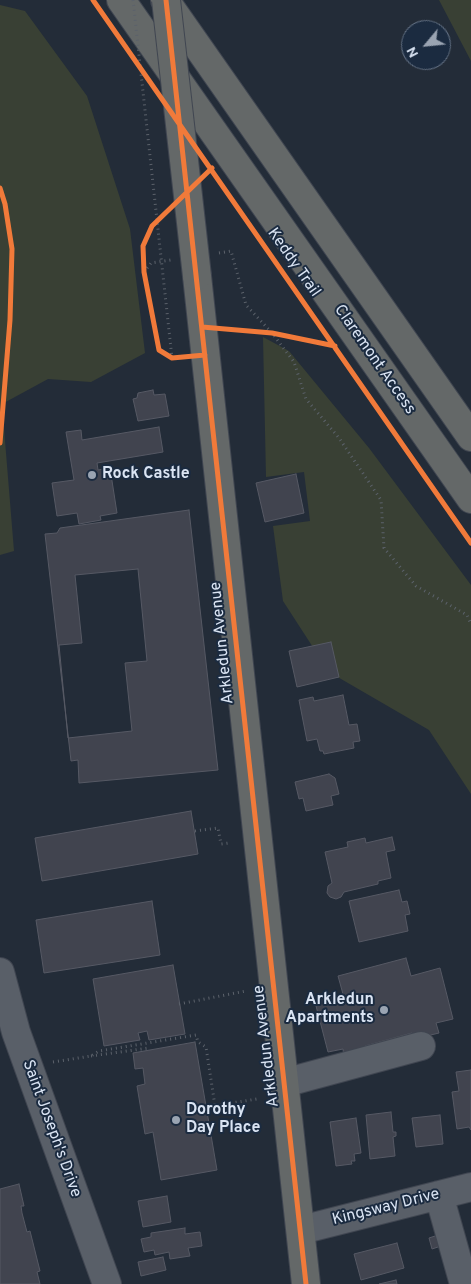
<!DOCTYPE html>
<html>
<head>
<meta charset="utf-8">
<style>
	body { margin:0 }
	#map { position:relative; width:471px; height:1284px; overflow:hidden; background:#232c38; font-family:Overpass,sans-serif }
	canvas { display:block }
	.north { position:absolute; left:401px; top:20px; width:50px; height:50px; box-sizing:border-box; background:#1b2b40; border:1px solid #677588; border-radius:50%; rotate:242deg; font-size:14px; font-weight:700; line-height:20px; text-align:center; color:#dae4f3 }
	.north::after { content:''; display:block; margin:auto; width:18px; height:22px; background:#9aa4b2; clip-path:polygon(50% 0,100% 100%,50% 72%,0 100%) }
</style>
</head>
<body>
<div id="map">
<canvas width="471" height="1284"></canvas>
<div class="north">N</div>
</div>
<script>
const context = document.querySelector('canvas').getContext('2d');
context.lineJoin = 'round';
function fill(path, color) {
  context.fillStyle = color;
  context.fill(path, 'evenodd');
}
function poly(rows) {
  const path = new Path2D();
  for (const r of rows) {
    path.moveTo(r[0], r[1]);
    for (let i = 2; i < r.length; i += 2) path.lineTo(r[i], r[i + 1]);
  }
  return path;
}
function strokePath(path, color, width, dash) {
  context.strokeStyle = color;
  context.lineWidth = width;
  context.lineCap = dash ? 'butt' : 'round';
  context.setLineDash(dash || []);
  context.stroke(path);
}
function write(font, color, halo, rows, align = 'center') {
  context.font = font + ' Overpass,sans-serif';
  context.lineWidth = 4;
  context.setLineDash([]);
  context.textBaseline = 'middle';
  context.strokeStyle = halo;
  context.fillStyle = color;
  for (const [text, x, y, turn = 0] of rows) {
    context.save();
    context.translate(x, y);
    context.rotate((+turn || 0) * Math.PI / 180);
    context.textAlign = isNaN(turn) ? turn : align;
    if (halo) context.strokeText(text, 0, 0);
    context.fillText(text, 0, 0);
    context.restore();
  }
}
fill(poly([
	[439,0,471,0,471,61],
	[0,5,25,11,87,96,130,229,145,353,91,382,48,379,2,404,14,551,0,555],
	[263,337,289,351,369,448,471,585,471,794,429,730,329,672,283,601,273,526,310,521,304,472,266,477]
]), '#394034');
const building = poly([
	[153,390,154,395,165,394,169,416,138,421,133,399,137,398,138,393,153,390],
	[159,427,163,452,97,463,98,470,110,468,117,513,100,516,101,520,79,524,77,513,57,516,52,483,74,480,66,432,81,430,82,440,159,427],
	[296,474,304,513,265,522,256,483,296,474],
	[189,510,218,770,79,783,78,760,71,761,45,534,57,533,60,528,189,510],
	[138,569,147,661,125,663,132,731,68,738,59,645,82,643,75,575,138,569],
	[331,642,339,677,297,687,289,651,331,642],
	[343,695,349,725,357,724,360,741,353,742,354,748,324,754,323,751,320,751,317,739,307,741,299,700,313,697,314,701,343,695],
	[329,774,335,778,339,794,331,796,333,805,306,811,303,798,299,799,295,782,329,774],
	[191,811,198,854,42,881,35,838,191,811],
	[392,837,395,850,386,852,391,878,378,881,378,884,344,892,341,897,336,899,330,897,327,893,328,886,332,883,325,852,348,847,347,842,365,838,366,843,392,837],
	[399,890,402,902,407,901,410,914,405,915,408,931,359,942,349,901,399,890],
	[152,901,160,955,44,973,36,920,152,901],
	[406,958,411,976,440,968,453,1019,436,1023,439,1033,414,1039,412,1033,365,1046,366,1050,344,1056,343,1049,328,1052,315,1002,343,994,338,976,406,958],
	[173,965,185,1034,149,1040,147,1031,138,1033,140,1040,104,1046,93,979,173,965],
	[195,1042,217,1170,161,1180,153,1132,145,1134,137,1086,145,1084,143,1068,135,1069,133,1053,195,1042],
	[471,1070,471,1130,469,1127,457,1129,452,1092,459,1091,456,1072,471,1070],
	[391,1112,393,1132,396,1132,396,1136,393,1137,395,1156,370,1159,366,1115,391,1112],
	[440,1115,443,1144,416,1147,412,1118,440,1115],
	[356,1118,361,1153,354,1154,355,1161,351,1161,352,1164,336,1166,330,1122,356,1118],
	[19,1184,24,1206,21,1206,22,1213,27,1232,30,1231,40,1271,37,1272,40,1284,0,1284,0,1189,19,1184],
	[167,1196,171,1222,143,1227,138,1201,167,1196],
	[185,1228,185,1234,200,1232,202,1246,188,1248,190,1256,170,1259,169,1252,155,1255,154,1250,144,1252,141,1239,151,1237,151,1233,185,1228],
	[438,1235,441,1246,432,1249,429,1238,438,1235],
	[397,1243,404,1268,361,1280,354,1254,397,1243],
	[163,1257,166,1270,141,1276,138,1262,163,1257],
	[396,1280,397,1284,379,1284,396,1280]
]);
fill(building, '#41444f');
strokePath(building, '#565964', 1);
const minor = poly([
	[0,972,16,1032,107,1284],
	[284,1083,421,1046],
	[439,1195,464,1284],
	[301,1230,471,1187]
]);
const major = poly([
	[121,0,471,499],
	[165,0,471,437],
	[197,276,306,1284]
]);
strokePath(minor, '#404651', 30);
strokePath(major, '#404651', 30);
strokePath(poly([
	[219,253,231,251,246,305,272,333,294,362,306,399,339,438,381,500,384,548,416,586,467,615,471,624],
	[144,272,151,263,171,260],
	[195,831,218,828,221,844,229,843],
	[179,1004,246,991],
	[91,1056,149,1048],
	[53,1062,91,1056,99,1051,196,1035,198,1042,206,1047,215,1106],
	[206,1107,257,1099]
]), '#5c626b', 3, [1, 4]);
strokePath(minor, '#595f68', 28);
strokePath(major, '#646868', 28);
const majorBridge = poly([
	[166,0,197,276]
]);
strokePath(majorBridge, '#404651', 30, []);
strokePath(poly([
	[133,0,172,358]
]), '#5c626b', 3, [1, 4]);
strokePath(majorBridge, '#646868', 28);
strokePath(poly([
	[93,0,471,543],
	[166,0,306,1284],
	[0,188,5,204,12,249,10,320,0,443],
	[202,327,272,333,335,346],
	[205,355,172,358,159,350,144,272,143,246,152,226,212,168]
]), '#f17a3a', 5);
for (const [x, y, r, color] of [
	[92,475,5,"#9aa4b2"],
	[384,1010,5,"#9aa4b2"],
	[176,1120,5,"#9aa4b2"]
]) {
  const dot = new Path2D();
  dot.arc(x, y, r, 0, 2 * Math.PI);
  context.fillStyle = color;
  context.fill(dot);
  strokePath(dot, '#1b2b40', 2);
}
write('16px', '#dae4f3', '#1b2b40', [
	["Keddy Trail",293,263,55],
	["Claremont Access",374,360,55],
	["Arkledun Avenue",223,643,-96],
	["Arkledun Avenue",267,1046,-97],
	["Saint Joseph's Drive",51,1129,70],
	["Kingsway Drive",386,1208,-14]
]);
write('bold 16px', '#dae4f3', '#1b2b40', [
	["Rock Castle",102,475],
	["Arkledun",374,1001,"right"],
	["Apartments",374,1019,"right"],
	["Dorothy",186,1111],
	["Day Place",186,1129]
], 'left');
</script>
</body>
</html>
